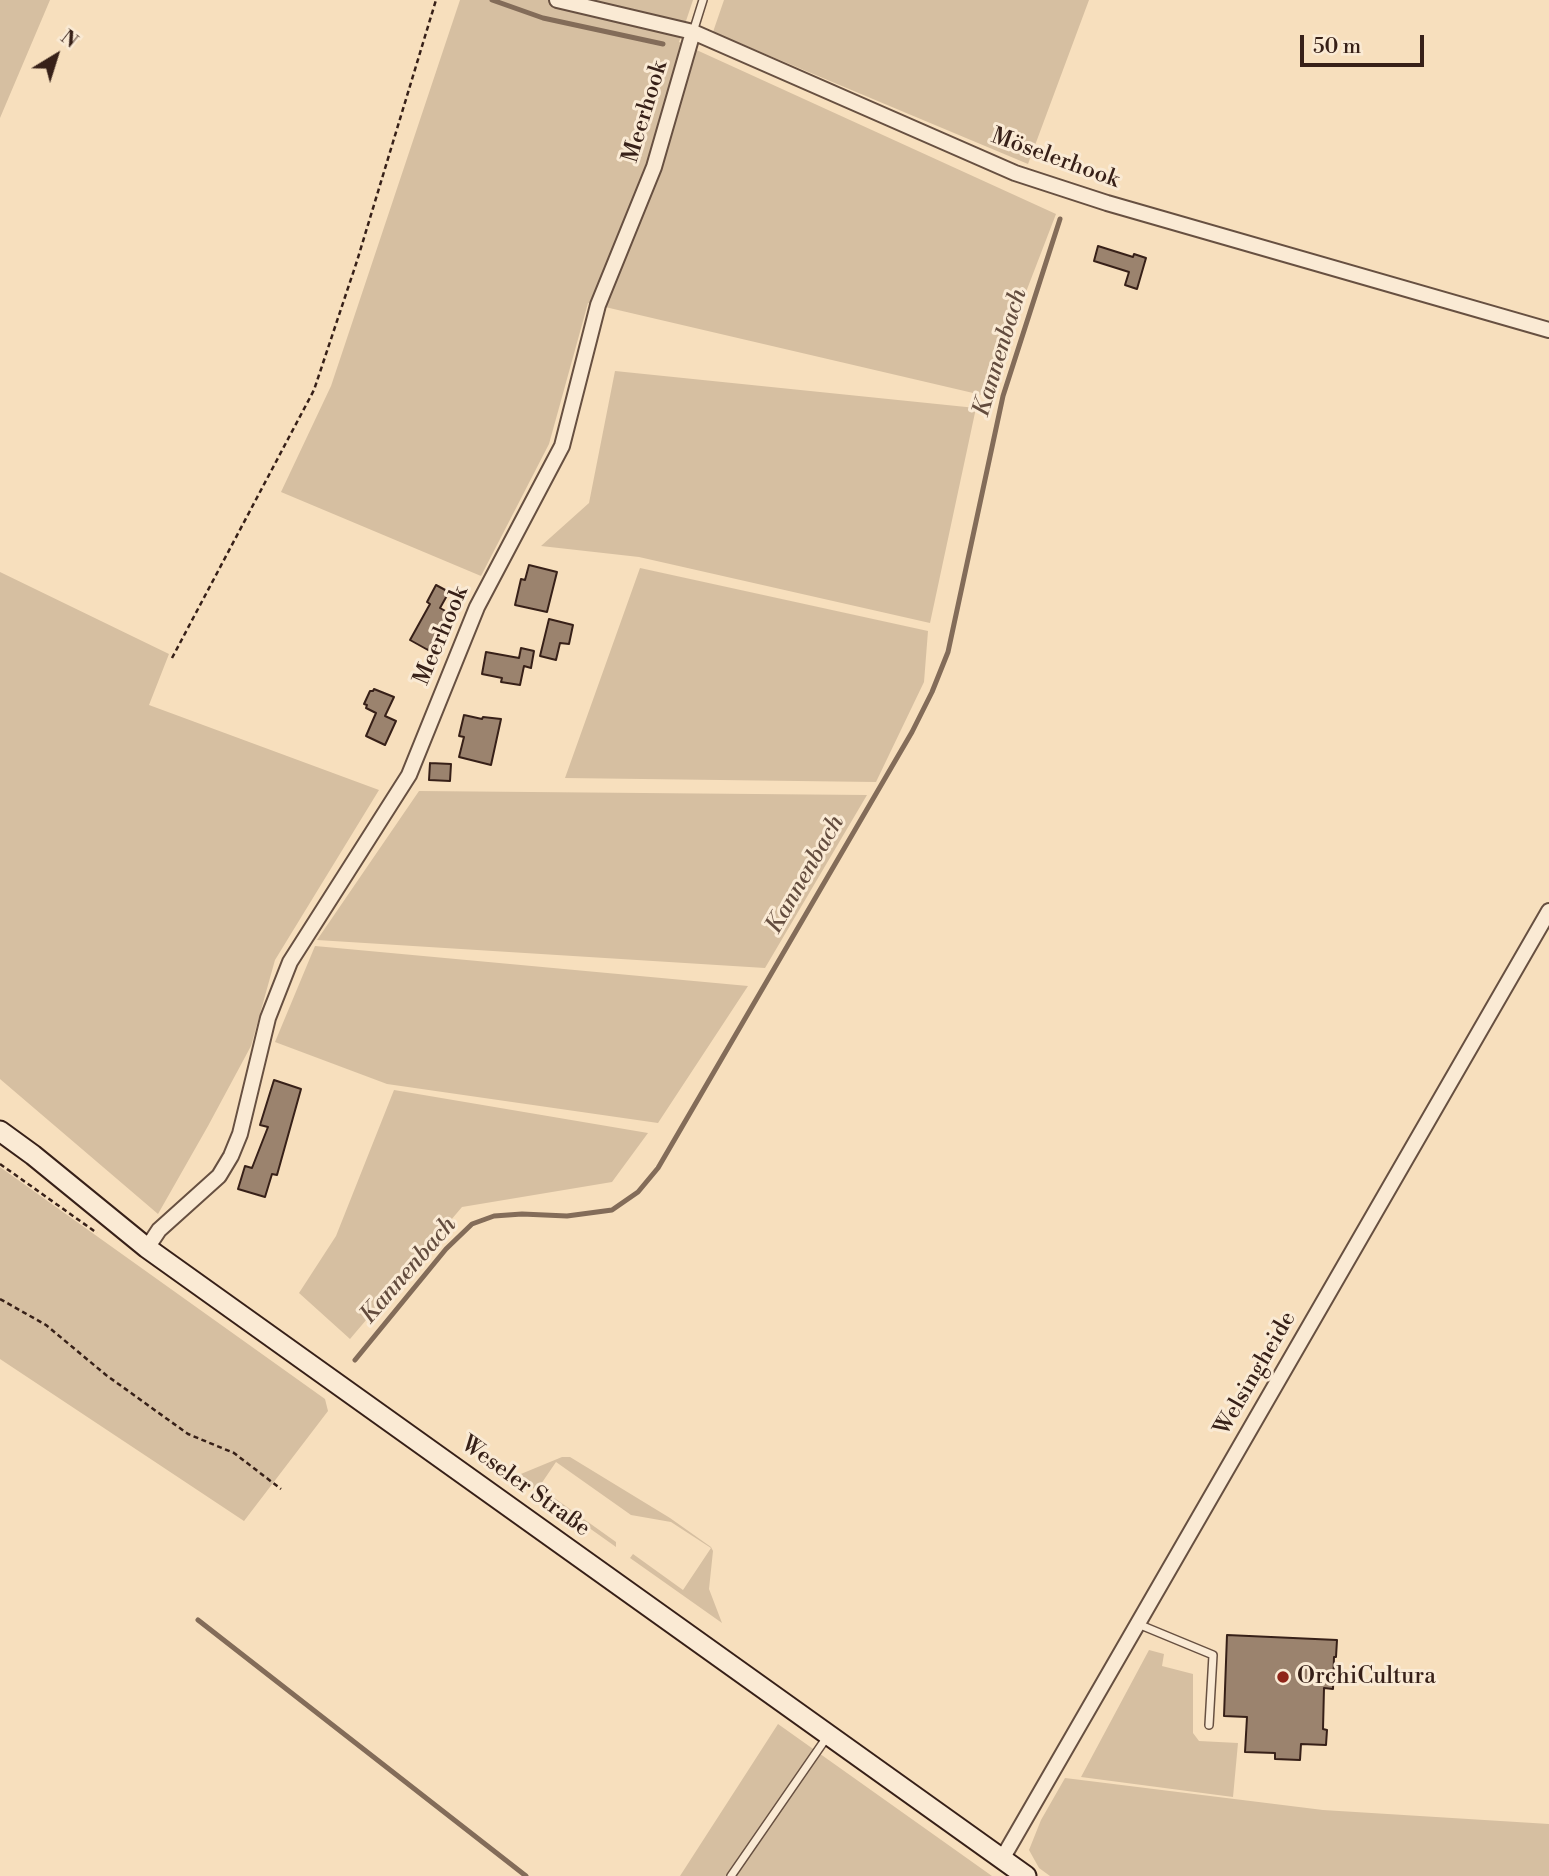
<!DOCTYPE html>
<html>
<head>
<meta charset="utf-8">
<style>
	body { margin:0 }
	#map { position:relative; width:1549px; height:1876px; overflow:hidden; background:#f7dfbd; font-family:"Libre Bodoni",serif }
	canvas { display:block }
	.north { position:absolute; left:21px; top:21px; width:70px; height:70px; -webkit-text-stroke:5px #faead4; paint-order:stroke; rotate:38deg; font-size:19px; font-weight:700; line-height:28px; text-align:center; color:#372018 }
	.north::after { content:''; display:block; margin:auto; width:24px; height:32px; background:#372018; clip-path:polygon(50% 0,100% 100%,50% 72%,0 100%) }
	.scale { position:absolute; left:1300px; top:35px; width:124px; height:32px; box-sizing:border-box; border:4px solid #372018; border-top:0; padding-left:9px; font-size:21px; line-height:24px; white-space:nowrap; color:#372018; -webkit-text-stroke:5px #faead4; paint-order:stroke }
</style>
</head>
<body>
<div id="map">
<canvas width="1549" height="1876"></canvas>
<div class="north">N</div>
<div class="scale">50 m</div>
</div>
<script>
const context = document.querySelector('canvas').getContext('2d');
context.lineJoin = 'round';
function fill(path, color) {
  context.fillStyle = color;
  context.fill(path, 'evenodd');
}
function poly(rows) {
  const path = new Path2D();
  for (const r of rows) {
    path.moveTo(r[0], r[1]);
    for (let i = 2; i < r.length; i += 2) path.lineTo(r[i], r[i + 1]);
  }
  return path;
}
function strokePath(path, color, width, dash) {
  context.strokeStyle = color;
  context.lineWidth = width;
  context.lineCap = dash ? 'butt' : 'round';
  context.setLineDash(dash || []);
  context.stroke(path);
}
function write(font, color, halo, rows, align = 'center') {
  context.font = font + ' "Libre Bodoni",serif';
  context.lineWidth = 6;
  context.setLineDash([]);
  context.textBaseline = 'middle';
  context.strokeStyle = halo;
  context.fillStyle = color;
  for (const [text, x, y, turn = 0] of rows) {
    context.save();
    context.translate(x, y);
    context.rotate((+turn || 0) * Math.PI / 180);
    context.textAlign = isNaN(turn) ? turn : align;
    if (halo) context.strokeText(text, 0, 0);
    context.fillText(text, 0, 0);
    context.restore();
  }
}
fill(poly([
	[0,0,50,0,0,118],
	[460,0,693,0,679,42,1056,214,986,396,588,303,549,444,481,576,281,492,331,386],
	[724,0,1089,0,1028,164,713,32],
	[615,371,976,408,930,623,639,557,541,546,589,503],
	[640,568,928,631,924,682,876,782,565,778],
	[0,572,169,654,149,705,379,790,275,960,251,1046,208,1126,158,1214,0,1079],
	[419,791,867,795,765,968,317,940],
	[315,946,748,986,658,1123,387,1084,275,1042],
	[394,1090,648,1133,612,1182,462,1207,350,1339,299,1293,336,1236],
	[0,1167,325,1399,328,1411,244,1521,0,1359],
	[562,1457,570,1457,670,1518,711,1547,713,1551,709,1589,722,1623,630,1558,633,1554,683,1590,711,1548,671,1522,631,1515,556,1462,539,1487,616,1542,616,1547,516,1476],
	[1149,1650,1164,1654,1162,1666,1193,1674,1193,1733,1199,1741,1238,1743,1233,1797,1081,1777],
	[778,1724,992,1876,680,1876],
	[1065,1778,1323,1810,1549,1824,1549,1876,1050,1876,1039,1868,1029,1850,1041,1820]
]), '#d6bfa1');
strokePath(poly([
	[492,0,543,18,663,44],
	[355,1360,446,1249,472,1224,494,1216,522,1214,567,1216,612,1210,638,1192,658,1168,912,732,932,692,948,652,1003,396,1060,219],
	[198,1620,526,1876]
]), '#836c59', 5);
const building = poly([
	[1098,246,1133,257,1134,254,1146,258,1137,289,1125,285,1129,272,1094,261,1098,246],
	[529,565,557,572,547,612,515,605,521,579,525,580,529,565],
	[436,585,449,592,440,608,449,613,428,650,410,640,430,604,427,602,436,585],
	[549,619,573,625,569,644,560,643,556,660,540,656,549,619],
	[521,648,534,651,531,668,524,666,520,685,501,682,502,678,482,674,486,652,519,658,521,648],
	[374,689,394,697,385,716,396,721,385,745,366,736,376,713,366,708,367,705,364,704,370,691,373,691,374,689],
	[464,715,482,719,483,717,501,719,491,765,459,757,464,737,459,736,464,715],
	[430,763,451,764,450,781,429,780,430,763],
	[274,1080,301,1089,277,1175,272,1174,265,1197,238,1189,245,1166,252,1168,268,1127,260,1125,274,1080],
	[1227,1635,1337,1640,1336,1657,1334,1657,1333,1689,1324,1688,1323,1729,1327,1730,1326,1745,1301,1744,1300,1760,1275,1759,1275,1753,1245,1752,1247,1717,1224,1716,1227,1635]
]);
fill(building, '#9b836e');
strokePath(building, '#372018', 2);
const service = poly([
	[693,32,703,0],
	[1138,1624,1213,1655,1209,1725],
	[731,1876,827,1737]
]);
const minor = poly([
	[557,0,693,32,1015,173,1107,203,1549,330],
	[147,1248,159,1230,219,1176,231,1156,240,1134,268,1018,290,962,409,775,477,607,562,446,598,305,654,167,693,32],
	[1002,1859,1549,911]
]);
const secondary = poly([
	[0,1131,33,1155,147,1248,1026,1876]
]);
strokePath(service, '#675041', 10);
strokePath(minor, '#675041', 18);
strokePath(secondary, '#372018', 23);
strokePath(poly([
	[172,658,314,390,357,261,436,0],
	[0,1164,97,1233],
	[0,1299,46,1325,106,1375,188,1434,234,1453,281,1489]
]), '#372018', 2.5, [5, 3.5]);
strokePath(service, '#faead4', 7);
strokePath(minor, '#faead4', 14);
strokePath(secondary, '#faead4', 19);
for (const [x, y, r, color] of [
	[1283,1677,7,"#8f2418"]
]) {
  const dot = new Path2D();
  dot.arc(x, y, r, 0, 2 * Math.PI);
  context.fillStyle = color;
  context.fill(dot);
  strokePath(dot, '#faead4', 2.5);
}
write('23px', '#372018', '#faead4', [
	["Meerhook",646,112,-73],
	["Möselerhook",1055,159,20],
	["Meerhook",442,636,-67],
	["Welsingheide",1256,1374,-60],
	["Weseler Straße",525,1487,36]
]);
write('23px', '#372018', '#faead4', [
	["OrchiCultura",1297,1677]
], 'left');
write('italic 24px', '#634c3e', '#faead4', [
	["Kannenbach",1001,353,-73],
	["Kannenbach",806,875,-60],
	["Kannenbach",409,1271,-49]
]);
</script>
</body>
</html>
